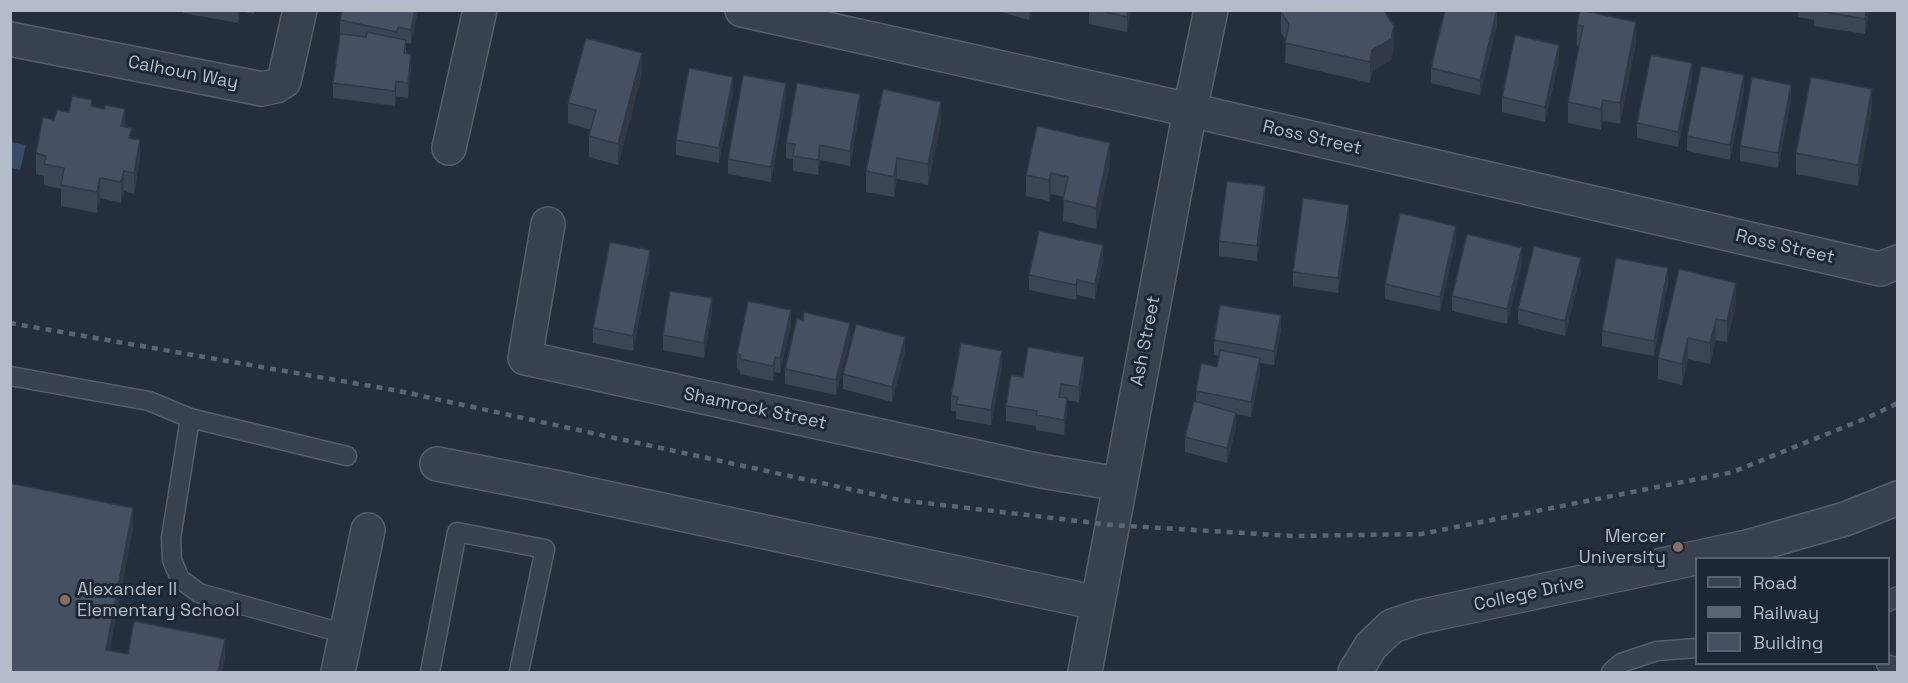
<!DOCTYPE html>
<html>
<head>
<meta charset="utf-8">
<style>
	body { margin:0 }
	#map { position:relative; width:1908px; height:683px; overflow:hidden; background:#242f3e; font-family:"Space Grotesk",sans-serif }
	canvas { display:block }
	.frame { position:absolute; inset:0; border:12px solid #b4bcc9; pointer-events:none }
	.legend { position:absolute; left:1695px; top:557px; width:195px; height:108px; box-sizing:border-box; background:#1d2633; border:2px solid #59626f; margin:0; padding:8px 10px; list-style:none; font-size:18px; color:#b4bcc9 }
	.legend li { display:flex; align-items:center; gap:12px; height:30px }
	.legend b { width:30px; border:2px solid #59626f }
</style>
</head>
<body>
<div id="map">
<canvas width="1908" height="683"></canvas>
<div class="frame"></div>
<ul class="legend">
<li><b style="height:8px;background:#38414e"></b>Road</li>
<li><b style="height:8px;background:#5a6575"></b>Railway</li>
<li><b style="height:16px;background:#455162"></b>Building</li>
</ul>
</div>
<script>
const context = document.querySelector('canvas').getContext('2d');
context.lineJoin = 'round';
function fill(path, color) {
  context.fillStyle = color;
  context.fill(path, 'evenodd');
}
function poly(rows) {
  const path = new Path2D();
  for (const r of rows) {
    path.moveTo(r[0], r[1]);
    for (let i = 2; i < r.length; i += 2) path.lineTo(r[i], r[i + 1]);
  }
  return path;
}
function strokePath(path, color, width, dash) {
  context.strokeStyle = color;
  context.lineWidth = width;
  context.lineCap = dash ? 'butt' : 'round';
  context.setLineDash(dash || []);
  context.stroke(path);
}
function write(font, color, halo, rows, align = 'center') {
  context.font = font + ' "Space Grotesk",sans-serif';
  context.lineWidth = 6;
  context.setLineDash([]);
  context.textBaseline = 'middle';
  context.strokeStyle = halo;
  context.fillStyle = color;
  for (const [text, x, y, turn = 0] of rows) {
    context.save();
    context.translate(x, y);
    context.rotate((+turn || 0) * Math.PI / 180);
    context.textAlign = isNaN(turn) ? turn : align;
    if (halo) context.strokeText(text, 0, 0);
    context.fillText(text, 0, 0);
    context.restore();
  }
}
fill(poly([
	[11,142,26,145,20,170,11,168]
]), '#394c67');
const service = poly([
	[10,376,149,401,190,418],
	[1888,602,1898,596],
	[346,634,199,593,180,579,172,560,171,538,190,418,347,456],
	[1886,664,1898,668],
	[430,672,457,532,545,549,519,672],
	[1611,672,1621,663,1657,651,1696,648]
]);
const minor = poly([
	[742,10,1190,110,1880,269,1898,262],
	[10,39,262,89,276,86,284,81,300,10],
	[449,148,480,10],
	[548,224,525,358,1041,471,1119,484],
	[437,464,559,488,1098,603],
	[338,672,368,530],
	[1085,672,1190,110,1211,10],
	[1355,672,1371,646,1392,626,1419,617,1747,547,1845,519,1898,498]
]);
strokePath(service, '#565f6c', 21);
strokePath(minor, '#565f6c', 36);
strokePath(service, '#38414e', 18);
strokePath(minor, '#38414e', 33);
strokePath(poly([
	[10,323,399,391,900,500,1112,525,1293,536,1421,534,1733,472,1869,417,1898,403]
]), '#5a6575', 4.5, [6, 6]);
fill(poly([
	[183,10,255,10,254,14,240,11,238,23,183,13],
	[342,10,418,10,411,44,406,43,406,53,411,69,408,98,396,96,395,106,333,98,333,83,340,35,340,20],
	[995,10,1031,10,1029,20],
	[1089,10,1131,10,1127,32,1089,24],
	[1580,10,1636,43,1620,124,1603,121,1601,130,1568,123,1568,102,1579,46,1577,46,1577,25],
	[1798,10,1869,10,1865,34,1814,26,1814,20,1798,17],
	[1281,12,1387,14,1394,47,1391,60,1372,71,1370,83,1285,63,1286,40,1281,33],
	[1497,25,1480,95,1431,83,1431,68],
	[1559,60,1545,122,1502,112,1502,97],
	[642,74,618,165,589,157,589,136,591,130,568,123,568,103],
	[1692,78,1678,147,1637,138,1637,123],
	[1744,90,1730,160,1687,151,1687,136],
	[733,92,719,163,676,155,676,140],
	[786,98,771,182,728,174,728,159],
	[1791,100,1778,168,1740,161,1740,146],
	[92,106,125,126,132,139,140,161,134,194,124,191,121,203,100,198,97,213,61,206,61,189,44,185,44,176,36,174,36,153,54,120,69,112],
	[860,109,850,166,820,160,818,175,793,171,793,159,786,158,786,143],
	[1872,110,1858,186,1796,174,1796,153],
	[941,123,928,185,897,179,894,197,866,192,866,171],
	[1110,164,1096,229,1063,221,1064,197,1051,194,1049,201,1026,196,1026,175],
	[1265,201,1257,261,1219,256,1219,241],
	[1349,220,1338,293,1293,286,1293,272],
	[1456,241,1440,311,1385,299,1385,284],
	[1103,260,1095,299,1077,295,1076,300,1029,290,1029,275],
	[1522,263,1507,324,1452,311,1452,296],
	[650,265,633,351,593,343,593,328],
	[1581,272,1565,336,1518,324,1518,309],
	[1668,283,1654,356,1602,346,1602,331],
	[1736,304,1727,342,1716,340,1710,364,1688,359,1682,385,1658,379,1658,358],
	[712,313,704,358,663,350,663,335],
	[791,325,780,373,775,372,773,381,740,374,740,370,737,369,737,354],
	[1281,330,1274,365,1260,363,1260,373,1251,417,1236,414,1236,428,1227,463,1185,452,1185,437,1196,402,1196,391,1217,367,1219,356,1214,355,1214,340],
	[850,338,836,395,785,384,785,369],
	[905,352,892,402,843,389,843,374],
	[1002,366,991,425,956,419,956,411,951,411,951,396],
	[1084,372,1079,402,1067,400,1067,413,1064,435,1036,430,1036,426,1006,421,1006,406,1023,377]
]), '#3b4654');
fill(poly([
	[238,10,240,10,238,23],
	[415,10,418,10,411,44,411,30],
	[1029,10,1031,10,1029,20],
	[1128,10,1131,10,1127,32,1127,17],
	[1497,10,1497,25,1480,95,1480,80],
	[1866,10,1869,10,1865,34,1865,19],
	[1636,22,1636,43,1620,124,1620,103],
	[1394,26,1394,47,1391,60,1372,71,1370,83,1370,62,1372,50],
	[1559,45,1559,60,1545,122,1545,107],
	[642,53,642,74,618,165,618,144],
	[411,54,411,69,408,98,408,83],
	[1692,63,1692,78,1678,147,1678,132],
	[1744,75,1744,90,1730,160,1730,145],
	[733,77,733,92,719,163,719,148],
	[396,81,396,96,395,106,395,91],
	[786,83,786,98,771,182,771,167],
	[1791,85,1791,100,1778,168,1778,153],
	[1872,89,1872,110,1858,186,1858,165],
	[860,94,860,109,850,166,850,151],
	[1603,100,1603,121,1601,130,1601,109],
	[941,102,941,123,928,185,928,164],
	[125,109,125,130,121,126],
	[140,140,140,161,134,194,134,173],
	[1110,143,1110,164,1096,229,1096,208],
	[820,145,820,160,818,175,818,160],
	[897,158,897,179,894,197,894,177],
	[124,171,124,191,121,203,121,182],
	[1051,173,1051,194,1049,201,1049,180],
	[100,178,100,198,97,213,97,192],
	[1265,186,1265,201,1257,261,1257,246],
	[1349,205,1349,220,1338,293,1338,278],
	[1456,226,1456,241,1440,311,1440,297],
	[1103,245,1103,260,1095,299,1095,284],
	[1522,248,1522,263,1507,324,1507,309],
	[650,250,650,265,633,351,633,336],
	[1581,258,1581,272,1565,336,1565,321],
	[1668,268,1668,283,1654,356,1654,341],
	[1077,280,1077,295,1076,300,1076,285],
	[1736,283,1736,304,1727,342,1727,321],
	[712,298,712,313,704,358,704,343],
	[791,310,791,325,780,373,780,358],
	[1281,315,1281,330,1274,365,1274,351],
	[1716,319,1716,340,1710,364,1710,343],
	[850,323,850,338,836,395,836,380],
	[905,337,905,352,892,402,892,387],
	[1688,338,1688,359,1682,385,1682,364],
	[1002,351,1002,366,991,425,991,410],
	[775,357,775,372,773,381,773,366],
	[1084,357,1084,372,1079,402,1079,387],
	[1260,358,1260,373,1251,417,1251,402],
	[1067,398,1067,413,1064,435,1064,420],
	[1236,413,1236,428,1227,463,1227,448],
	[133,508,133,529,106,671,106,650],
	[225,639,225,660,222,672,218,672]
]), '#303945');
const building = poly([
	[342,10,415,10,411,30,398,27,397,32,340,20,342,10],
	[1097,10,1128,10,1127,17,1097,10],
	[1282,10,1384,10,1394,26,1391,39,1372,50,1370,62,1285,43,1289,25,1281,12,1282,10],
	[1445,10,1497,10,1480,80,1431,68,1445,10],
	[1580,10,1636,22,1620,103,1603,100,1601,109,1568,102,1583,26,1577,25,1580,10],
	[1814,10,1866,10,1865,19,1814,10],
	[367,32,406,40,404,53,411,54,408,83,396,81,395,91,333,83,340,34,366,37,367,32],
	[1515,35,1559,45,1545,107,1502,97,1515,35],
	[586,38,642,53,618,144,589,136,596,110,568,103,586,38],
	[1651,55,1692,63,1678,132,1637,123,1651,55],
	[1701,66,1744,75,1730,145,1687,136,1701,66],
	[689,68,733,77,719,148,676,140,689,68],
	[743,75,786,83,771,167,728,159,743,75],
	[1752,77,1791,85,1778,153,1740,146,1752,77],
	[1811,77,1872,89,1858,165,1796,153,1811,77],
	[797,83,860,94,850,151,820,145,818,160,793,156,795,144,786,143,797,83],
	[883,89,941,102,928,164,897,158,894,177,866,171,883,89],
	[72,96,92,100,91,106,105,109,105,105,125,109,121,126,132,128,129,138,140,140,134,173,124,171,121,182,100,178,97,192,61,185,64,168,44,164,46,156,36,153,43,117,54,120,57,110,69,112,72,96],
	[1037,126,1110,143,1096,208,1063,200,1068,177,1051,173,1049,180,1026,175,1037,126],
	[1227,181,1265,186,1257,246,1219,241,1227,181],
	[1303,198,1349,205,1338,278,1293,272,1303,198],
	[1400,213,1456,226,1440,297,1385,284,1400,213],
	[1039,231,1103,245,1095,284,1077,280,1076,285,1029,275,1039,231],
	[1467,234,1522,248,1507,309,1452,296,1467,234],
	[610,242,650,250,633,336,593,328,610,242],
	[1534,246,1581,258,1565,321,1518,309,1534,246],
	[1616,258,1668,268,1654,341,1602,331,1616,258],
	[1679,269,1736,283,1727,321,1716,319,1710,343,1688,338,1682,364,1658,358,1679,269],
	[670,291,712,298,704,343,663,335,670,291],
	[748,301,791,310,780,358,775,357,773,366,740,359,741,355,737,354,748,301],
	[1220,305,1281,315,1274,351,1214,340,1220,305],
	[804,312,850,323,836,380,785,369,797,318,803,320,804,312],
	[856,324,905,337,892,387,843,374,856,324],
	[961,343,1002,351,991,410,956,404,958,397,951,396,961,343],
	[1028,347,1084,357,1079,387,1061,384,1059,397,1067,398,1064,420,1036,415,1037,411,1006,406,1011,375,1023,377,1028,347],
	[1220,350,1260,358,1251,402,1196,391,1201,363,1217,367,1220,350],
	[1194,401,1236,413,1227,448,1185,437,1194,401],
	[10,483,133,508,106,650,128,654,134,621,225,639,218,672,10,672,10,483]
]);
fill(building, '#455162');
strokePath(building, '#303945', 1.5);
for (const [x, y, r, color] of [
	[1678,547,6,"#8d6e63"],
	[65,600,6,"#8d6e63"]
]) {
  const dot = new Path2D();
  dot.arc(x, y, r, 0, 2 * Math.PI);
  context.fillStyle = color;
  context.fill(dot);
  strokePath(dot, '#1d2633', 2);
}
write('18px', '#b4bcc9', '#1d2633', [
	["Calhoun Way",183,73,11],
	["Ross Street",1312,138,13],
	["Ross Street",1785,247,13],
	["Ash Street",1146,341,-79],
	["Shamrock Street",755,409,12],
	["College Drive",1529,594,-12]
]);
write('18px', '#b4bcc9', '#1d2633', [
	["Mercer",1666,537],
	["University",1666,558],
	["Alexander II",77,590,"left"],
	["Elementary School",77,611,"left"]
], 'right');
</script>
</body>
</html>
